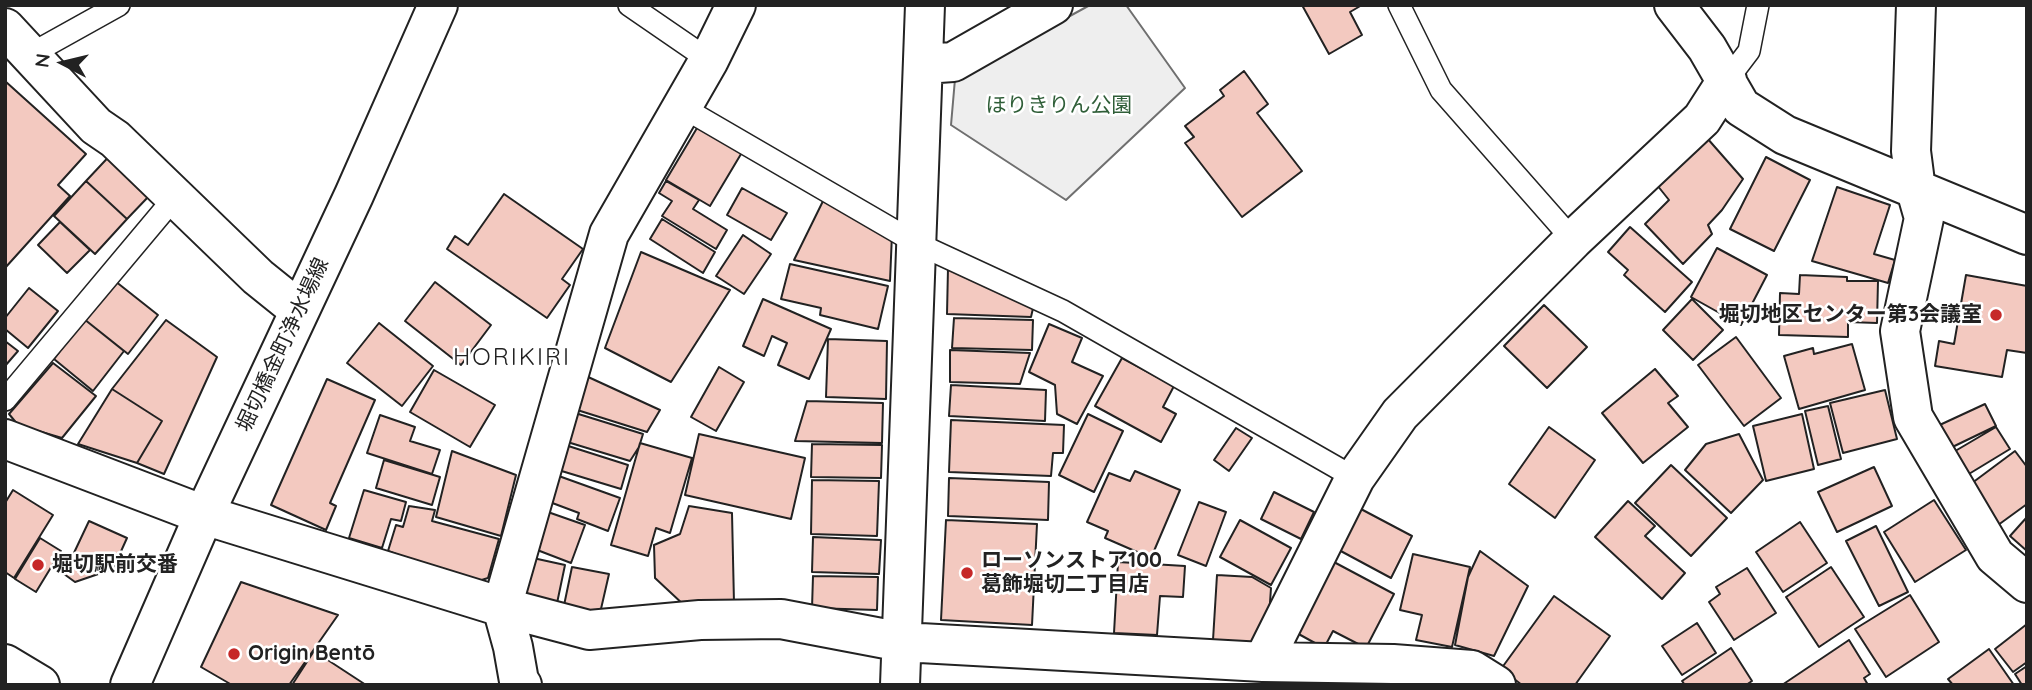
<!DOCTYPE html>
<html>
<head>
<meta charset="utf-8">
<style>
	body { margin:0 }
	#map { position:relative; width:2032px; height:690px; overflow:hidden; background:#fff; font-family:Quicksand,sans-serif }
	canvas { display:block }
	.frame { position:absolute; inset:0; border:7px solid #222; pointer-events:none }
	.north { position:absolute; left:28px; top:28px; width:70px; height:70px; -webkit-text-stroke:5px #fff; paint-order:stroke; rotate:277deg; font-size:19px; font-weight:700; line-height:28px; text-align:center; color:#222 }
	.north::after { content:''; display:block; margin:auto; width:24px; height:32px; background:#222; clip-path:polygon(50% 0,100% 100%,50% 72%,0 100%) }
</style>
</head>
<body>
<div id="map">
<canvas width="2032" height="690"></canvas>
<div class="frame"></div>
<div class="north">N</div>
</div>
<script>
const context = document.querySelector('canvas').getContext('2d');
context.lineJoin = 'round';
function fill(path, color) {
  context.fillStyle = color;
  context.fill(path, 'evenodd');
}
function poly(rows) {
  const path = new Path2D();
  for (const r of rows) {
    path.moveTo(r[0], r[1]);
    for (let i = 2; i < r.length; i += 2) path.lineTo(r[i], r[i + 1]);
  }
  return path;
}
function strokePath(path, color, width, dash) {
  context.strokeStyle = color;
  context.lineWidth = width;
  context.lineCap = dash ? 'butt' : 'round';
  context.setLineDash(dash || []);
  context.stroke(path);
}
function write(font, color, halo, rows, align = 'center') {
  context.font = font + ' Quicksand,"Noto Sans JP",sans-serif';
  context.lineWidth = 5;
  context.setLineDash([]);
  context.textBaseline = 'middle';
  context.strokeStyle = halo;
  context.fillStyle = color;
  for (const [text, x, y, turn = 0] of rows) {
    context.save();
    context.translate(x, y);
    context.rotate((+turn || 0) * Math.PI / 180);
    context.textAlign = isNaN(turn) ? turn : align;
    if (halo) context.strokeText(text, 0, 0);
    context.fillText(text, 0, 0);
    context.restore();
  }
}
const green = poly([
	[1090,5,1126,5,1185,88,1066,200,951,125,955,79,1090,5]
]);
fill(green, '#eee');
strokePath(green, '#6f6f6f', 2);
const building = poly([
	[1302,5,1362,5,1350,12,1362,35,1329,54,1302,5],
	[1244,71,1268,104,1257,113,1302,171,1242,217,1185,143,1194,137,1185,126,1224,96,1220,90,1244,71],
	[5,81,86,154,58,185,70,196,5,268,5,81],
	[700,123,744,149,710,206,666,180,700,123],
	[1707,138,1743,179,1722,210,1708,225,1712,234,1683,264,1645,224,1669,200,1657,185,1707,138],
	[116,149,149,196,127,219,86,181,116,149],
	[1766,157,1810,180,1774,251,1730,229,1766,157],
	[86,181,127,219,95,254,54,216,86,181],
	[666,181,699,200,693,209,727,230,716,249,662,216,672,201,659,193,666,181],
	[1837,187,1890,205,1874,254,1895,260,1888,283,1812,261,1837,187],
	[742,188,787,213,771,240,727,215,742,188],
	[504,194,583,249,562,279,570,285,547,318,447,249,455,236,468,245,504,194],
	[825,197,892,234,890,281,794,260,825,197],
	[662,219,715,252,703,273,650,239,662,219],
	[60,222,90,250,67,273,38,245,60,222],
	[1630,227,1692,282,1665,312,1624,275,1628,270,1608,252,1630,227],
	[743,235,771,254,744,294,716,276,743,235],
	[1717,248,1767,275,1741,325,1691,297,1717,248],
	[641,252,730,290,671,382,605,348,641,252],
	[790,264,888,286,878,329,820,315,821,308,781,299,790,264],
	[948,268,1034,304,1031,317,947,314,948,268],
	[1800,275,1847,277,1847,281,1878,281,1877,323,1848,322,1848,337,1779,335,1780,293,1799,294,1800,275],
	[1966,275,2027,286,2027,353,2007,350,2002,377,1935,366,1939,341,1954,344,1966,275],
	[115,281,158,315,128,354,84,319,115,281],
	[435,282,491,325,461,365,405,321,435,282],
	[29,288,58,311,28,348,5,329,5,318,29,288],
	[763,299,831,329,809,379,778,365,787,343,772,336,764,356,743,346,763,299],
	[1692,299,1723,330,1693,360,1663,330,1692,299],
	[1544,305,1587,347,1547,388,1504,346,1544,305],
	[954,318,1033,320,1032,350,952,348,954,318],
	[84,319,124,351,93,391,54,359,84,319],
	[166,320,217,357,164,474,137,463,162,421,112,389,166,320],
	[379,323,433,366,402,406,347,363,379,323],
	[1049,324,1082,338,1072,362,1103,376,1077,424,1057,414,1055,385,1029,372,1049,324],
	[1736,337,1781,398,1744,426,1698,365,1736,337],
	[828,339,887,341,886,399,826,397,828,339],
	[5,341,18,351,5,366,5,341],
	[1852,344,1865,390,1799,409,1784,356,1813,348,1814,354,1852,344],
	[950,350,1030,353,1020,384,950,382,950,350],
	[1122,358,1174,386,1163,407,1176,414,1161,442,1095,406,1122,358],
	[53,363,96,396,62,438,18,425,9,414,53,363],
	[719,367,744,382,716,431,691,417,719,367],
	[1655,369,1678,396,1668,403,1688,427,1643,463,1602,413,1655,369],
	[434,370,495,405,470,447,410,412,434,370],
	[586,376,660,410,647,432,574,409,586,376],
	[327,379,375,400,330,503,336,506,326,530,271,505,327,379],
	[951,385,1046,390,1045,421,949,416,951,385],
	[112,389,162,421,137,463,78,444,112,389],
	[1885,390,1897,439,1843,453,1830,403,1885,390],
	[807,401,883,403,882,443,795,441,807,401],
	[1985,404,1996,426,1942,452,1931,429,1985,404],
	[1828,406,1841,459,1818,465,1805,411,1828,406],
	[572,412,643,434,639,447,630,461,564,441,572,412],
	[1088,414,1123,431,1094,492,1059,475,1088,414],
	[1802,414,1814,469,1766,481,1753,426,1802,414],
	[380,415,415,427,410,441,440,450,432,474,367,453,380,415],
	[951,420,1064,425,1063,453,1053,453,1051,476,949,472,951,420],
	[1549,427,1595,460,1555,518,1509,484,1549,427],
	[1996,427,2010,449,1959,480,1945,457,1996,427],
	[1236,428,1252,438,1229,471,1214,460,1236,428],
	[699,434,805,458,791,519,685,495,699,434],
	[1739,434,1763,480,1731,513,1685,470,1706,444,1739,434],
	[640,443,692,458,670,533,656,528,648,556,611,545,640,443],
	[562,444,628,465,621,489,555,469,562,444],
	[812,444,882,445,881,478,811,477,812,444],
	[452,451,516,475,501,536,436,517,452,451],
	[2015,451,2027,467,2027,504,1994,528,1964,489,2015,451],
	[384,460,440,477,432,505,376,488,384,460],
	[1671,465,1727,518,1691,556,1635,503,1671,465],
	[1874,467,1892,506,1837,532,1818,492,1874,467],
	[1135,471,1180,490,1151,558,1105,538,1108,531,1087,522,1109,473,1130,481,1135,471],
	[556,475,620,498,608,531,577,519,579,513,547,501,556,475],
	[949,478,1049,482,1048,520,948,516,949,478],
	[812,480,879,481,877,536,811,534,812,480],
	[13,490,53,515,14,578,5,572,5,503,13,490],
	[364,490,406,502,401,521,391,519,382,548,349,538,364,490],
	[1274,492,1314,512,1301,539,1261,519,1274,492],
	[1934,500,1966,550,1915,582,1884,532,1934,500],
	[1628,501,1655,526,1645,536,1685,573,1662,599,1595,537,1628,501],
	[1199,502,1226,512,1206,566,1178,555,1199,502],
	[409,506,435,510,432,521,499,539,488,578,472,583,388,551,396,525,403,527,409,506],
	[689,506,732,513,734,603,685,606,655,578,654,545,680,534,689,506],
	[1359,508,1412,536,1391,578,1337,549,1359,508],
	[545,511,585,525,571,563,532,548,545,511],
	[2027,517,2027,551,2010,536,2027,517],
	[946,520,1037,524,1032,625,941,620,946,520],
	[1240,520,1291,548,1271,585,1220,557,1240,520],
	[89,521,127,538,113,569,75,582,64,574,89,521],
	[1800,522,1827,563,1783,592,1756,552,1800,522],
	[1876,526,1908,592,1879,606,1846,541,1876,526],
	[813,537,881,540,879,574,812,572,813,537],
	[40,538,61,551,36,592,15,579,40,538],
	[1480,551,1528,586,1494,656,1455,645,1468,577,1480,551],
	[1413,554,1470,567,1452,647,1416,640,1422,615,1400,610,1413,554],
	[533,558,565,565,556,608,524,601,533,558],
	[1332,561,1394,594,1366,648,1333,631,1324,648,1295,632,1332,561],
	[1118,562,1185,566,1183,597,1160,596,1157,635,1114,633,1118,562],
	[572,567,609,574,598,622,562,615,572,567],
	[1831,567,1864,617,1819,647,1786,597,1831,567],
	[1747,568,1776,613,1734,640,1709,602,1720,594,1716,587,1747,568],
	[1217,575,1252,577,1271,588,1269,617,1261,643,1213,640,1217,575],
	[813,576,878,577,877,610,812,608,813,576],
	[241,582,338,615,289,685,232,685,201,667,241,582],
	[1910,595,1939,642,1886,677,1855,629,1910,595],
	[1554,596,1610,636,1575,685,1522,685,1501,669,1554,596],
	[1697,623,1716,653,1682,675,1662,646,1697,623],
	[2027,624,2027,662,2013,672,1995,649,2027,624],
	[1849,640,1870,674,1864,678,1868,685,1782,685,1849,640],
	[1731,648,1752,681,1746,685,1685,685,1682,681,1731,648],
	[1989,649,2014,685,1953,685,1948,679,1989,649],
	[314,651,366,685,292,685,314,651],
	[2027,666,2027,685,2022,685,2015,674,2027,666]
]);
fill(building, '#f3c9c0');
strokePath(building, '#222', 2);
const lane = poly([
	[629,5,709,60],
	[1399,5,1441,90,1573,240],
	[31,54,119,5],
	[1727,80,1749,51,1758,5],
	[682,107,916,243,1063,311,1355,478],
	[5,400,176,196]
]);
const street = poly([
	[1674,5,1707,48,1741,107,1785,135,2027,235],
	[1916,5,1911,151,1916,190,1924,218,1900,331,1913,417,1995,556,2027,583],
	[5,28,96,126,115,139,258,277,299,310],
	[924,64,953,62,1053,5],
	[5,439,204,515,502,607,589,630,700,620,781,619,902,642,1263,662,1393,664,1472,670,1496,685],
	[1263,662,1355,478,1400,414,1573,240,1702,119,1727,80],
	[522,685,519,681,513,647,502,607,609,234,709,60,736,5],
	[900,685,925,5]
]);
const secondary = poly([
	[130,685,204,515,354,195,438,5]
]);
const primary = poly([
	[5,664,40,685]
]);
strokePath(lane, '#222', 24);
strokePath(street, '#222', 42);
strokePath(secondary, '#222', 42);
strokePath(primary, '#222', 42);
strokePath(lane, '#fff', 21);
strokePath(street, '#fff', 38);
strokePath(secondary, '#fff', 38);
strokePath(primary, '#fff', 38);
for (const [x, y, r, color] of [
	[1996,315,7,"#c62828"],
	[38,565,7,"#c62828"],
	[967,573,7,"#c62828"],
	[234,654,7,"#c62828"]
]) {
  const dot = new Path2D();
  dot.arc(x, y, r, 0, 2 * Math.PI);
  context.fillStyle = color;
  context.fill(dot);
  strokePath(dot, '#fff', 2.5);
}
write('21px', '#2f5e38', '#fff', [
	["ほりきりん公園",1059,106]
]);
write('bold 21px', '#222', '#fff', [
	["堀切地区センター第3会議室",1982,315,"right"],
	["ローソンストア100",981,561],
	["葛飾堀切二丁目店",981,585],
	["堀切駅前交番",52,565],
	["Origin Bentō",248,654]
], 'left');
write('21px', '#222', '#fff', [
	["堀切橋金町浄水場線",283,345,-65]
]);
context.letterSpacing = '2px';
write('24px', '#222', '#fff', [
	["HORIKIRI",512,358]
]);
context.letterSpacing = '0px';
</script>
</body>
</html>
